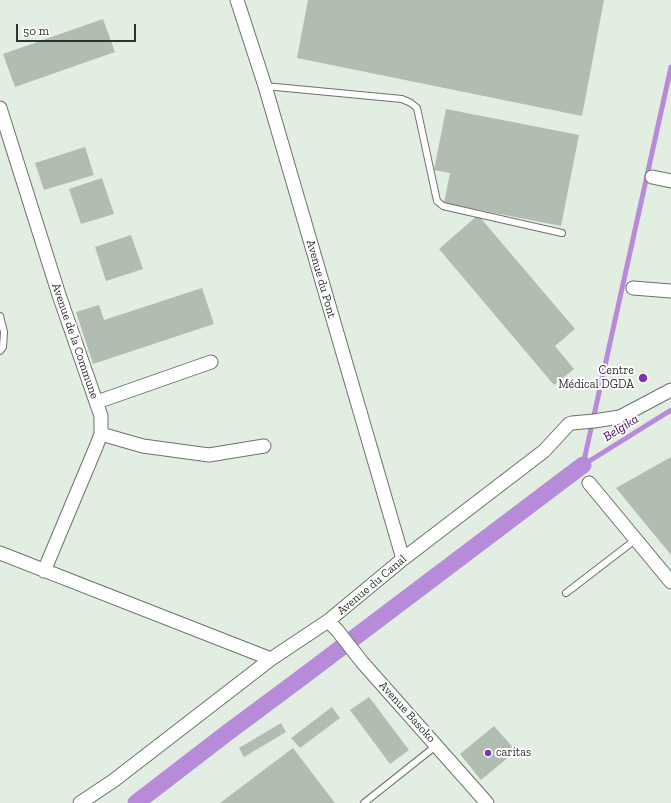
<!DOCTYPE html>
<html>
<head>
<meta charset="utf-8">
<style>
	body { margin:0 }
	#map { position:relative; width:671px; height:803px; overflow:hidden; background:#e2eee1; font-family:"Zilla Slab",serif }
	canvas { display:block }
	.scale { position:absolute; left:16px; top:24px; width:120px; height:18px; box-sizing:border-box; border:2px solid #2e322d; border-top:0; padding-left:5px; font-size:12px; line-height:14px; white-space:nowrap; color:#2e322d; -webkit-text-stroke:3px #fff; paint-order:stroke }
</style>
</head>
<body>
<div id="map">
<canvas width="671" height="803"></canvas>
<div class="scale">50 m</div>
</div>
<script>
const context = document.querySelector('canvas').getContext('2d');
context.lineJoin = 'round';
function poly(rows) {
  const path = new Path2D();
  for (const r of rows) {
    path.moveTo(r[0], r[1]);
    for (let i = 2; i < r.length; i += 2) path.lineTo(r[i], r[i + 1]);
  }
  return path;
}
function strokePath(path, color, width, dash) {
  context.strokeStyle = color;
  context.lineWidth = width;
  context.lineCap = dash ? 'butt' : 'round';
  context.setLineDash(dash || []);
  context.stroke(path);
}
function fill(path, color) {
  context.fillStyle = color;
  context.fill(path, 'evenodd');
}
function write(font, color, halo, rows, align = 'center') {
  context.font = font + ' "Zilla Slab",serif';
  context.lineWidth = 4;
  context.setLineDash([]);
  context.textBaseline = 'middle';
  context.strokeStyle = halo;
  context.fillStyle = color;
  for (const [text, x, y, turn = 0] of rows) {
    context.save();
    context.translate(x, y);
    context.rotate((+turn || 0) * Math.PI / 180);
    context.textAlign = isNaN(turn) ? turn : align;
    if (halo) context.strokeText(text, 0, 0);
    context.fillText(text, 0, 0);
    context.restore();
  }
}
strokePath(poly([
	[583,465,671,67],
	[583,465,671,410]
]), '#b88ada', 5);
strokePath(poly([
	[136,803,227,733,301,678,583,465]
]), '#b88ada', 17);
fill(poly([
	[308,0,604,0,582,116,297,58],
	[103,19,115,52,15,87,3,54],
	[446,109,579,135,561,226,444,203,450,173,434,170],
	[85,147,94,175,44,190,35,163],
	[102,178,114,214,81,224,69,189],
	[478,215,575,329,555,346,574,369,554,385,439,249],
	[131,235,143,269,106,281,95,247],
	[202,288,214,324,93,364,76,312,99,305,104,320],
	[671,457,671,555,616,488],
	[369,697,409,750,390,764,350,710],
	[332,707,340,718,300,748,291,738],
	[281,723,286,732,244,757,239,748],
	[494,726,516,751,481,780,460,754],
	[293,748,335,803,220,803]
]), '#b1bdb1');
const service = poly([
	[265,86,402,99,411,103,417,108,437,201,443,206,562,233],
	[0,316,4,332,3,347,0,351],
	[566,593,635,540],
	[364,803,437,745]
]);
const minor = poly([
	[237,0,265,86,403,559],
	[0,108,59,295,101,416,101,434,96,447,44,571],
	[652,177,671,181],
	[633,288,671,291],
	[97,402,211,362],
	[101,434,143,446,209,455,264,446],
	[589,483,671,582],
	[0,553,271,659],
	[328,621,337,630,362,662,487,803],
	[80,803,113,781,271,659,328,621,403,559,544,451,569,424,572,423,594,421,620,417,671,390]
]);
strokePath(service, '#697468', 8);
strokePath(minor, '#697468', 15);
strokePath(service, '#fff', 6);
strokePath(minor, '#fff', 13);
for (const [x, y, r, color] of [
	[643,378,5,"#7c34a7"],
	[488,753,4,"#7c34a7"]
]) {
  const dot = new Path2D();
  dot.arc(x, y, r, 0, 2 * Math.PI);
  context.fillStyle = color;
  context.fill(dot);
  strokePath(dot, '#fff', 1.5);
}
write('12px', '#2e322d', '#fff', [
	["Avenue du Pont",321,279,74],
	["Avenue de la Commune",75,341,71],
	["Avenue du Canal",372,585,-40],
	["Avenue Basoko",407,712,48]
]);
write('12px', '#2e322d', '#fff', [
	["Centre",634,371],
	["Médical DGDA",634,385],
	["caritas",496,753,"left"]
], 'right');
write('italic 13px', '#460166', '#fff', [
	["Belgika",621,428,-32]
]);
</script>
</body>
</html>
